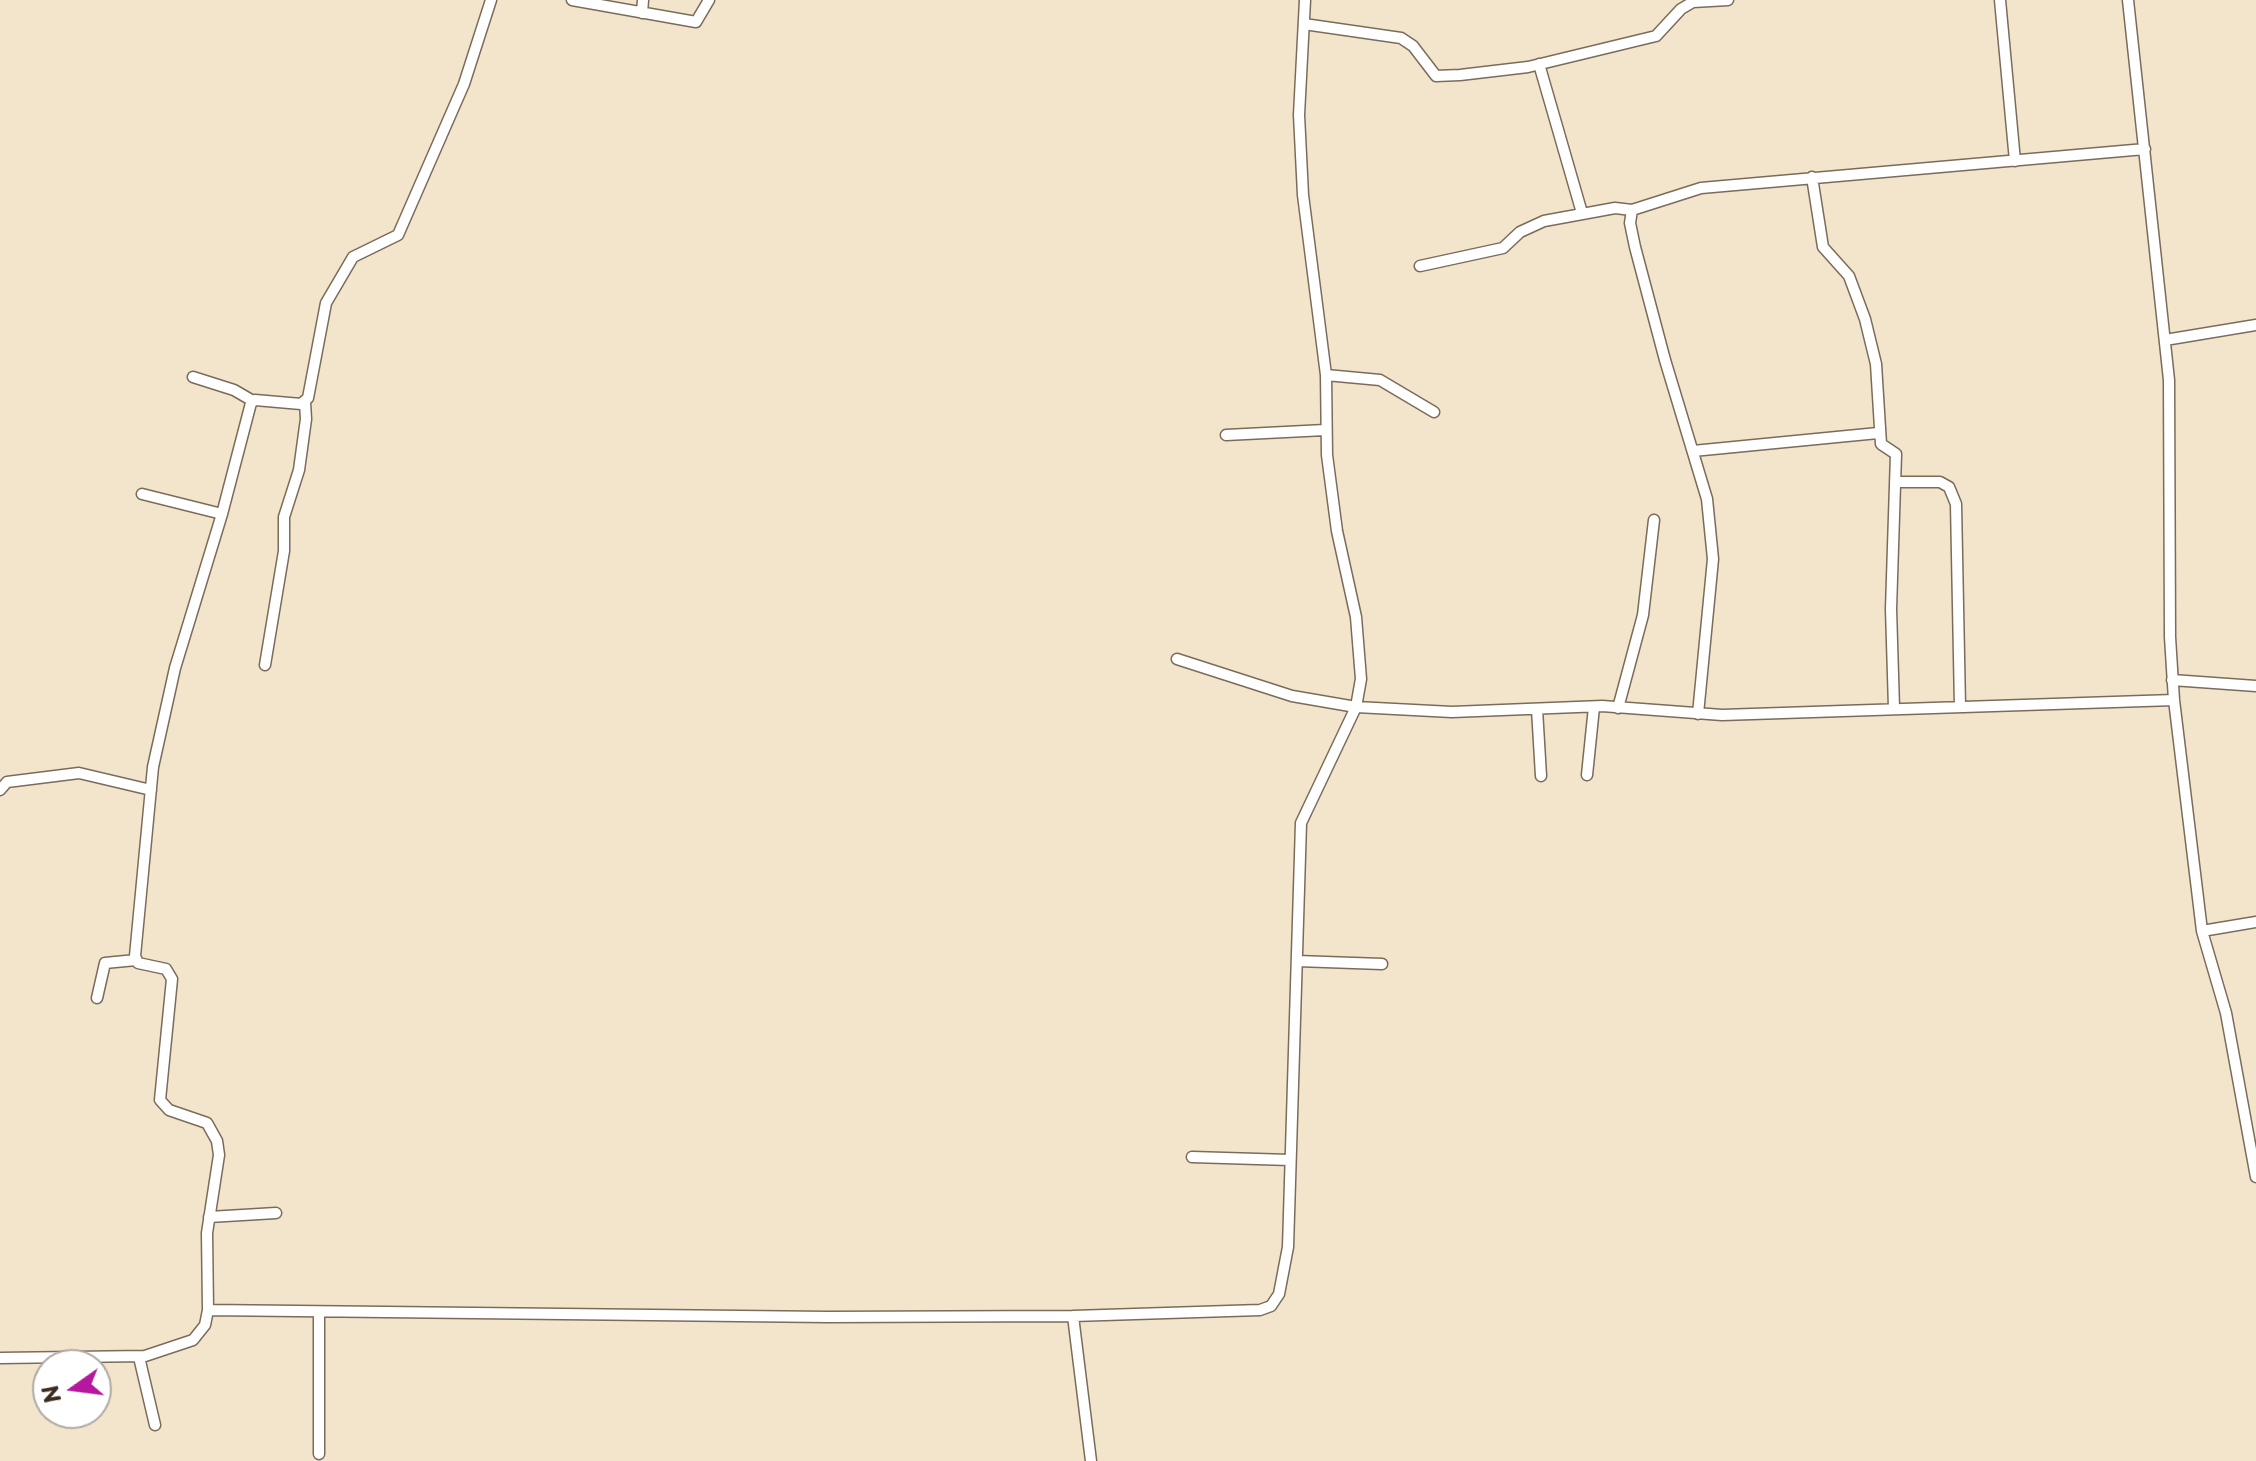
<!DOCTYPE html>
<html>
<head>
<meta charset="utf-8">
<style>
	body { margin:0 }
	#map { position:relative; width:2256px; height:1461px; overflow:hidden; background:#f3e5cc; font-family:"Playpen Sans",sans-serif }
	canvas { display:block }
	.north { position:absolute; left:32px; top:1349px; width:80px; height:80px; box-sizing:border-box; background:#fff; border:2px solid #b1aaa5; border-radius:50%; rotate:256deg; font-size:22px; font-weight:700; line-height:32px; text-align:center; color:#3b2a1e }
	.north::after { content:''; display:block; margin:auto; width:28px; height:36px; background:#b5179e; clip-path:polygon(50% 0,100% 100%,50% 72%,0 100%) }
</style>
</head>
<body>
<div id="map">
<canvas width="2256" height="1461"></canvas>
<div class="north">N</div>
</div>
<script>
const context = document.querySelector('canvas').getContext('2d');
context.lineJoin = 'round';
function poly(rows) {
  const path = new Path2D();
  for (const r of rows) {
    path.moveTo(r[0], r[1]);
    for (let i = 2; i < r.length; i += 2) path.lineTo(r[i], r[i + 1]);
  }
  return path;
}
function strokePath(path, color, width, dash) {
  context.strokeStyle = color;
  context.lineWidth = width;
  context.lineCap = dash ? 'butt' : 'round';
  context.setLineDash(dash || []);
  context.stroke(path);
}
const minor = poly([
	[572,0,696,22,709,0],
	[2000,0,2015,161],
	[2128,0,2169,380,2170,637,2174,700,2202,931,2226,1013,2256,1177],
	[642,13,643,0],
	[1304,24,1401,38,1413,46,1436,76,1460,75,1528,67,1656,36,1681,9,1693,2,1728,0],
	[1539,64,1582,213],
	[1812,177,1823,247,1849,276,1865,319,1876,364,1881,444,1896,454,1891,609,1894,708],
	[1420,266,1503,248,1520,232,1544,221,1615,208,1632,210],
	[2165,340,2256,325],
	[1326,375,1380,380,1434,412],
	[193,377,234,390,253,401],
	[1226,435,1325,430],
	[1693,451,1878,433],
	[1897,482,1940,482,1949,487,1956,504,1960,707],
	[142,494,222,514],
	[1177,659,1292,696,1356,707,1452,712,1602,706,1722,715,2174,700],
	[265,665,284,551,284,517,299,470,306,419,305,402],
	[2172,680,2256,686],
	[1618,708,1643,615,1654,520],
	[1537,709,1541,776],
	[1698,714,1713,559,1707,499,1665,360,1635,247,1630,223,1632,210,1701,188,2145,149],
	[1587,775,1594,707],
	[0,790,7,782,79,773,151,790],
	[2202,931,2256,922],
	[1297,961,1382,964],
	[97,998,105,963,136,960],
	[1192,1157,1290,1160],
	[209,1217,276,1213],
	[208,1310,828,1317,1073,1316,1260,1310,1271,1306,1279,1294,1288,1247,1301,823,1356,707,1361,679,1356,617,1337,531,1327,455,1326,375,1303,195,1299,115,1305,0],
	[319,1312,319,1454],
	[1073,1316,1091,1461],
	[139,1357,155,1425],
	[0,1358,145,1356,193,1340,205,1325,208,1310,207,1233,219,1155,217,1141,207,1123,169,1110,160,1100,172,979,166,969,138,963,135,956,153,767,175,668,222,514,251,403,255,400,301,404,308,398,326,303,353,257,398,235,464,84,491,0]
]);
strokePath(minor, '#7b6b5b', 13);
strokePath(minor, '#fff', 10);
</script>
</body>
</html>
